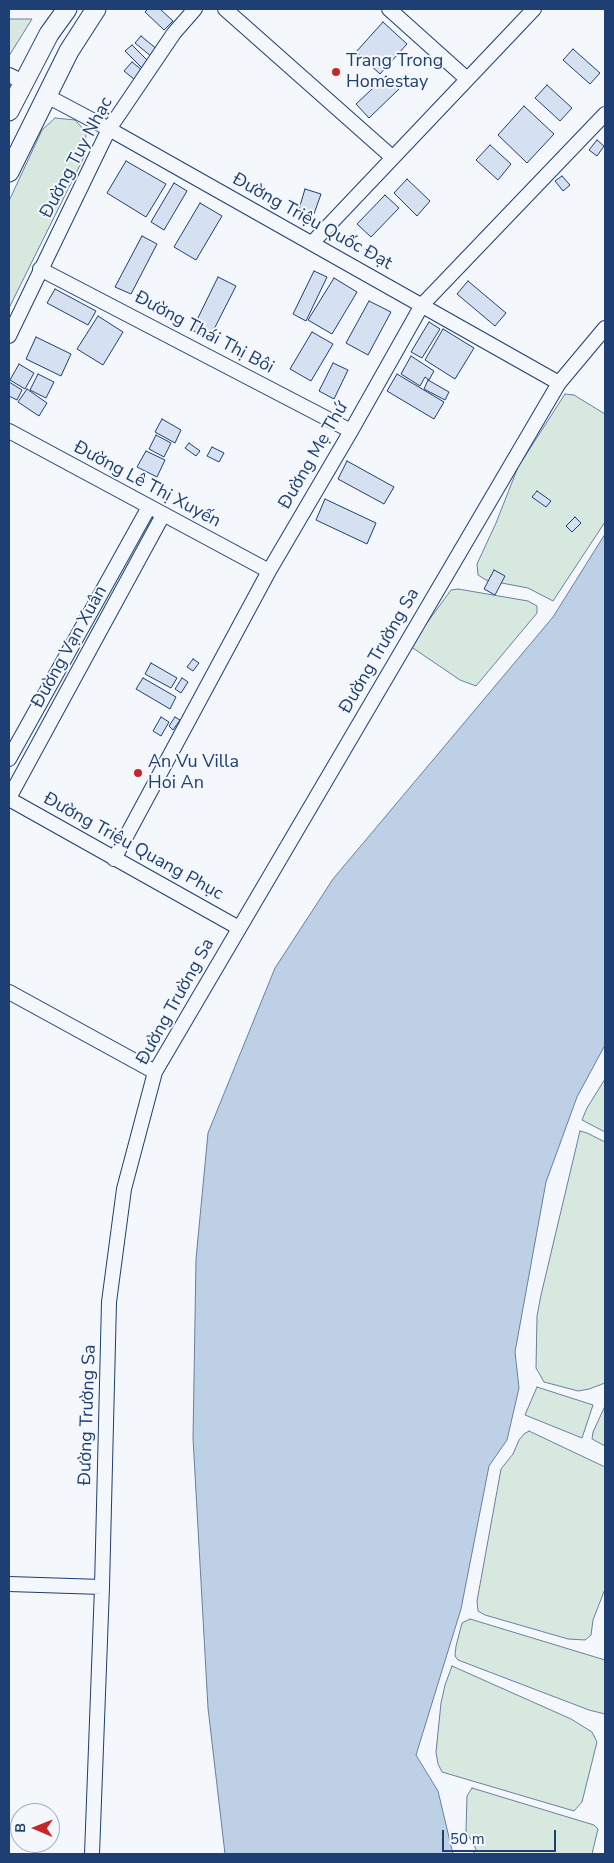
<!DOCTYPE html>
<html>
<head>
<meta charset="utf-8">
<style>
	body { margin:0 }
	#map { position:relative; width:614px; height:1863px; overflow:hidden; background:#f4f7fb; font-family:"Nunito Sans",sans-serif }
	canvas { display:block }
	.frame { position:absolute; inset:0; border:10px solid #1d3f73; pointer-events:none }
	.north { position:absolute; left:10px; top:1803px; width:50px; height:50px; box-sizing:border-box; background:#f4f7fb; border:1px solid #9eadc5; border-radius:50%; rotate:271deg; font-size:14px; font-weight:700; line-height:20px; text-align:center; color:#1d3f73 }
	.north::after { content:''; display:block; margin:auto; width:18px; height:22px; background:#c62828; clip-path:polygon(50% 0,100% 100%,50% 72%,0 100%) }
	.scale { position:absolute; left:442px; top:1830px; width:114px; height:22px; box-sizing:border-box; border:2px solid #1d3f73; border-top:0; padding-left:6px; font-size:15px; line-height:18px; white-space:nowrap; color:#1d3f73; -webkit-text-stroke:4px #f4f7fb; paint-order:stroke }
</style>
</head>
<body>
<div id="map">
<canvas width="614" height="1863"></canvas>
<div class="frame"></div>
<div class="north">B</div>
<div class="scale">50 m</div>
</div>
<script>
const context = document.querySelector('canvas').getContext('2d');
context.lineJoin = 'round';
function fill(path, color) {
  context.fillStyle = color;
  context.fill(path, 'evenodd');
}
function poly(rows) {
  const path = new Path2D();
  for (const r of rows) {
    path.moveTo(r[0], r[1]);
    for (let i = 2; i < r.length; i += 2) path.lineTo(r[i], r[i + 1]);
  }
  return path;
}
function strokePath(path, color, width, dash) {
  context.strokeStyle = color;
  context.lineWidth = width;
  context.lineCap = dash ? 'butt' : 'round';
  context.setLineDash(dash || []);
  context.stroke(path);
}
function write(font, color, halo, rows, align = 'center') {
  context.font = font + ' "Nunito Sans",sans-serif';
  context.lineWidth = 4;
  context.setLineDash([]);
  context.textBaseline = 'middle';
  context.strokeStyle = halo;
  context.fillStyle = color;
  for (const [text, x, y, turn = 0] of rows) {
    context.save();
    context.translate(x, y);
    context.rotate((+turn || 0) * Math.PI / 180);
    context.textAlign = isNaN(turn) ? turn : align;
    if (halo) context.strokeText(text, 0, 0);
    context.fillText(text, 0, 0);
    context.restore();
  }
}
const green = poly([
	[9,19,32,19,9,56,9,19],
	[55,118,75,120,86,132,85,155,9,308,9,201,42,130,55,118],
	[565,394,574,395,605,414,605,522,553,601,528,588,486,580,478,575,477,564,496,523,518,467,565,394],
	[458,589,528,601,537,606,537,613,476,686,460,680,410,646,451,590,458,589],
	[605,1079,605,1132,582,1120,587,1108,605,1079],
	[580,1131,587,1133,605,1142,605,1383,589,1389,578,1391,544,1382,536,1368,537,1316,541,1295,580,1131],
	[537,1387,593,1405,582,1438,525,1415,537,1387],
	[605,1406,605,1446,592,1439,593,1432,605,1406],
	[529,1431,605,1467,605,1589,593,1620,591,1635,585,1640,568,1639,485,1615,478,1611,477,1601,501,1469,513,1454,519,1440,524,1434,529,1431],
	[470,1619,605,1660,605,1714,589,1710,458,1660,455,1656,456,1646,462,1623,470,1619],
	[452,1666,571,1719,592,1732,597,1742,582,1802,574,1811,442,1772,438,1764,436,1752,441,1703,445,1685,452,1666],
	[472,1788,594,1825,598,1829,592,1854,473,1854,476,1849,466,1831,467,1796,472,1788]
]);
fill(green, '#d7e8df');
strokePath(green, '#687fa3', 1);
const water = poly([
	[605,534,605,1045,577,1097,546,1182,515,1352,519,1388,507,1440,489,1466,461,1609,416,1755,438,1791,453,1854,225,1854,208,1708,193,1438,196,1259,208,1133,275,968,333,879,553,617,605,534]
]);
fill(water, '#bed0e5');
strokePath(water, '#687fa3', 1);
const building = poly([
	[148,9,160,9,173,21,164,30,145,12,148,9],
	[383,22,407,44,380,74,356,52,383,22],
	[141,36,158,50,152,57,135,43,141,36],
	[132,45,150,63,144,70,125,51,132,45],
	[573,49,600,73,590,84,563,60,573,49],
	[132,62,142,70,135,80,124,71,132,62],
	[386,76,399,89,369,118,356,104,386,76],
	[547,85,572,108,560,121,535,98,547,85],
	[524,106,554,134,527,163,498,135,524,106],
	[597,140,604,146,597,156,589,150,597,140],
	[490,145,511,164,498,180,476,160,490,145],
	[126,161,166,184,146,217,107,193,126,161],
	[562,176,570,185,563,191,555,181,562,176],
	[407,179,430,201,417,216,394,193,407,179],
	[174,183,187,191,164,230,151,222,174,183],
	[305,189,321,194,314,214,299,209,305,189],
	[385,195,399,208,371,237,357,224,385,195],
	[200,203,222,216,196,260,174,247,200,203],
	[142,236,157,244,131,294,115,287,142,236],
	[314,271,327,277,306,321,293,314,314,271],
	[218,277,236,286,209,339,192,330,218,277],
	[334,278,357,292,332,334,308,320,334,278],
	[468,281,506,313,495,326,457,294,468,281],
	[55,289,96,311,88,325,47,303,55,289],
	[369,301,391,312,368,355,346,343,369,301],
	[98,316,123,332,103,365,77,349,98,316],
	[429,322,440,329,422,358,411,352,429,322],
	[443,329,474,348,455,379,425,360,443,329],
	[312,332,333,344,311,381,290,369,312,332],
	[36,337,71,354,61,376,26,359,36,337],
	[411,356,434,371,429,380,425,377,420,386,401,374,411,356],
	[333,363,348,370,334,399,319,391,333,363],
	[19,364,34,373,25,389,10,380,19,364],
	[38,374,54,382,46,398,30,390,38,374],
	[397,374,444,402,434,419,387,391,397,374],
	[428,380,449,392,445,400,424,389,428,380],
	[9,382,22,390,17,400,9,396,9,382],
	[27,389,47,403,39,416,18,402,27,389],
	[162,419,181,430,175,443,155,432,162,419],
	[156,435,171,443,164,457,149,449,156,435],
	[189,443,200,451,196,456,185,448,189,443],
	[212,447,224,453,219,462,207,456,212,447],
	[146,451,165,460,157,477,137,467,146,451],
	[347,461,394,487,384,504,338,479,347,461],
	[537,491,551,501,546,507,532,497,537,491],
	[325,499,376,523,367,544,316,520,325,499],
	[575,517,581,523,572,532,566,526,575,517],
	[494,570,505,576,495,595,484,589,494,570],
	[193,659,199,663,193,671,187,667,193,659],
	[151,663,177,678,171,688,145,674,151,663],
	[143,678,176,697,170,709,136,689,143,678],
	[182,678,188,682,181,693,175,689,182,678],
	[161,717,169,722,161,736,153,731,161,717],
	[175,717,180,720,173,730,169,726,175,717]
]);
fill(building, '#d5e0f0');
strokePath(building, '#1d3f73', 1);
const minor = poly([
	[225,9,392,157],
	[389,9,467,79],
	[9,75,23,82],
	[45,95,109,129,559,383],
	[312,243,534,9],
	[40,269,351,431],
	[9,336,109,129,174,33,195,9],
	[9,431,269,571],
	[9,759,149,507],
	[9,798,163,515],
	[9,799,239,928],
	[114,859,269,571,351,431,422,305,605,114],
	[9,992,155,1072],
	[9,1584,102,1587],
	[92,1854,102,1587,109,1302,124,1189,155,1072,559,383,605,328]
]);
const secondary = poly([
	[9,111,49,34,67,9],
	[9,172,69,51,96,9]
]);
strokePath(minor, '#1d3f73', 16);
strokePath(secondary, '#1d3f73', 21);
strokePath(minor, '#f4f7fb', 14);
strokePath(secondary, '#f4f7fb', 19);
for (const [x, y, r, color] of [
	[336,72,5,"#c62828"],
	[138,773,5,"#c62828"]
]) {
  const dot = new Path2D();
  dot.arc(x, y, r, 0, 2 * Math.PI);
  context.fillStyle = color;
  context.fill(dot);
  strokePath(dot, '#f4f7fb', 2);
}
write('18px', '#1d3f73', '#f4f7fb', [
	["Trang Trong",346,62],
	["Homestay",346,83],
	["An Vu Villa",148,763],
	["Hoi An",148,784]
], 'left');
write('18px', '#1d3f73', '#f4f7fb', [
	["Đường Tuy Nhạc",77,158,-62],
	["Đường Triệu Quốc Đạt",312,222,29],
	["Đường Thái Thị Bôi",204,333,28],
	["Đường Mẹ Thứ",314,456,-60],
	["Đường Lê Thị Xuyến",147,485,28],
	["Đường Vạn Xuân",70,647,-61],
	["Đường Trường Sa",380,651,-60],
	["Đường Triệu Quang Phục",133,847,29],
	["Đường Trường Sa",176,1002,-61],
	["Đường Trường Sa",88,1415,-88]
]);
</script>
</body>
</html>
